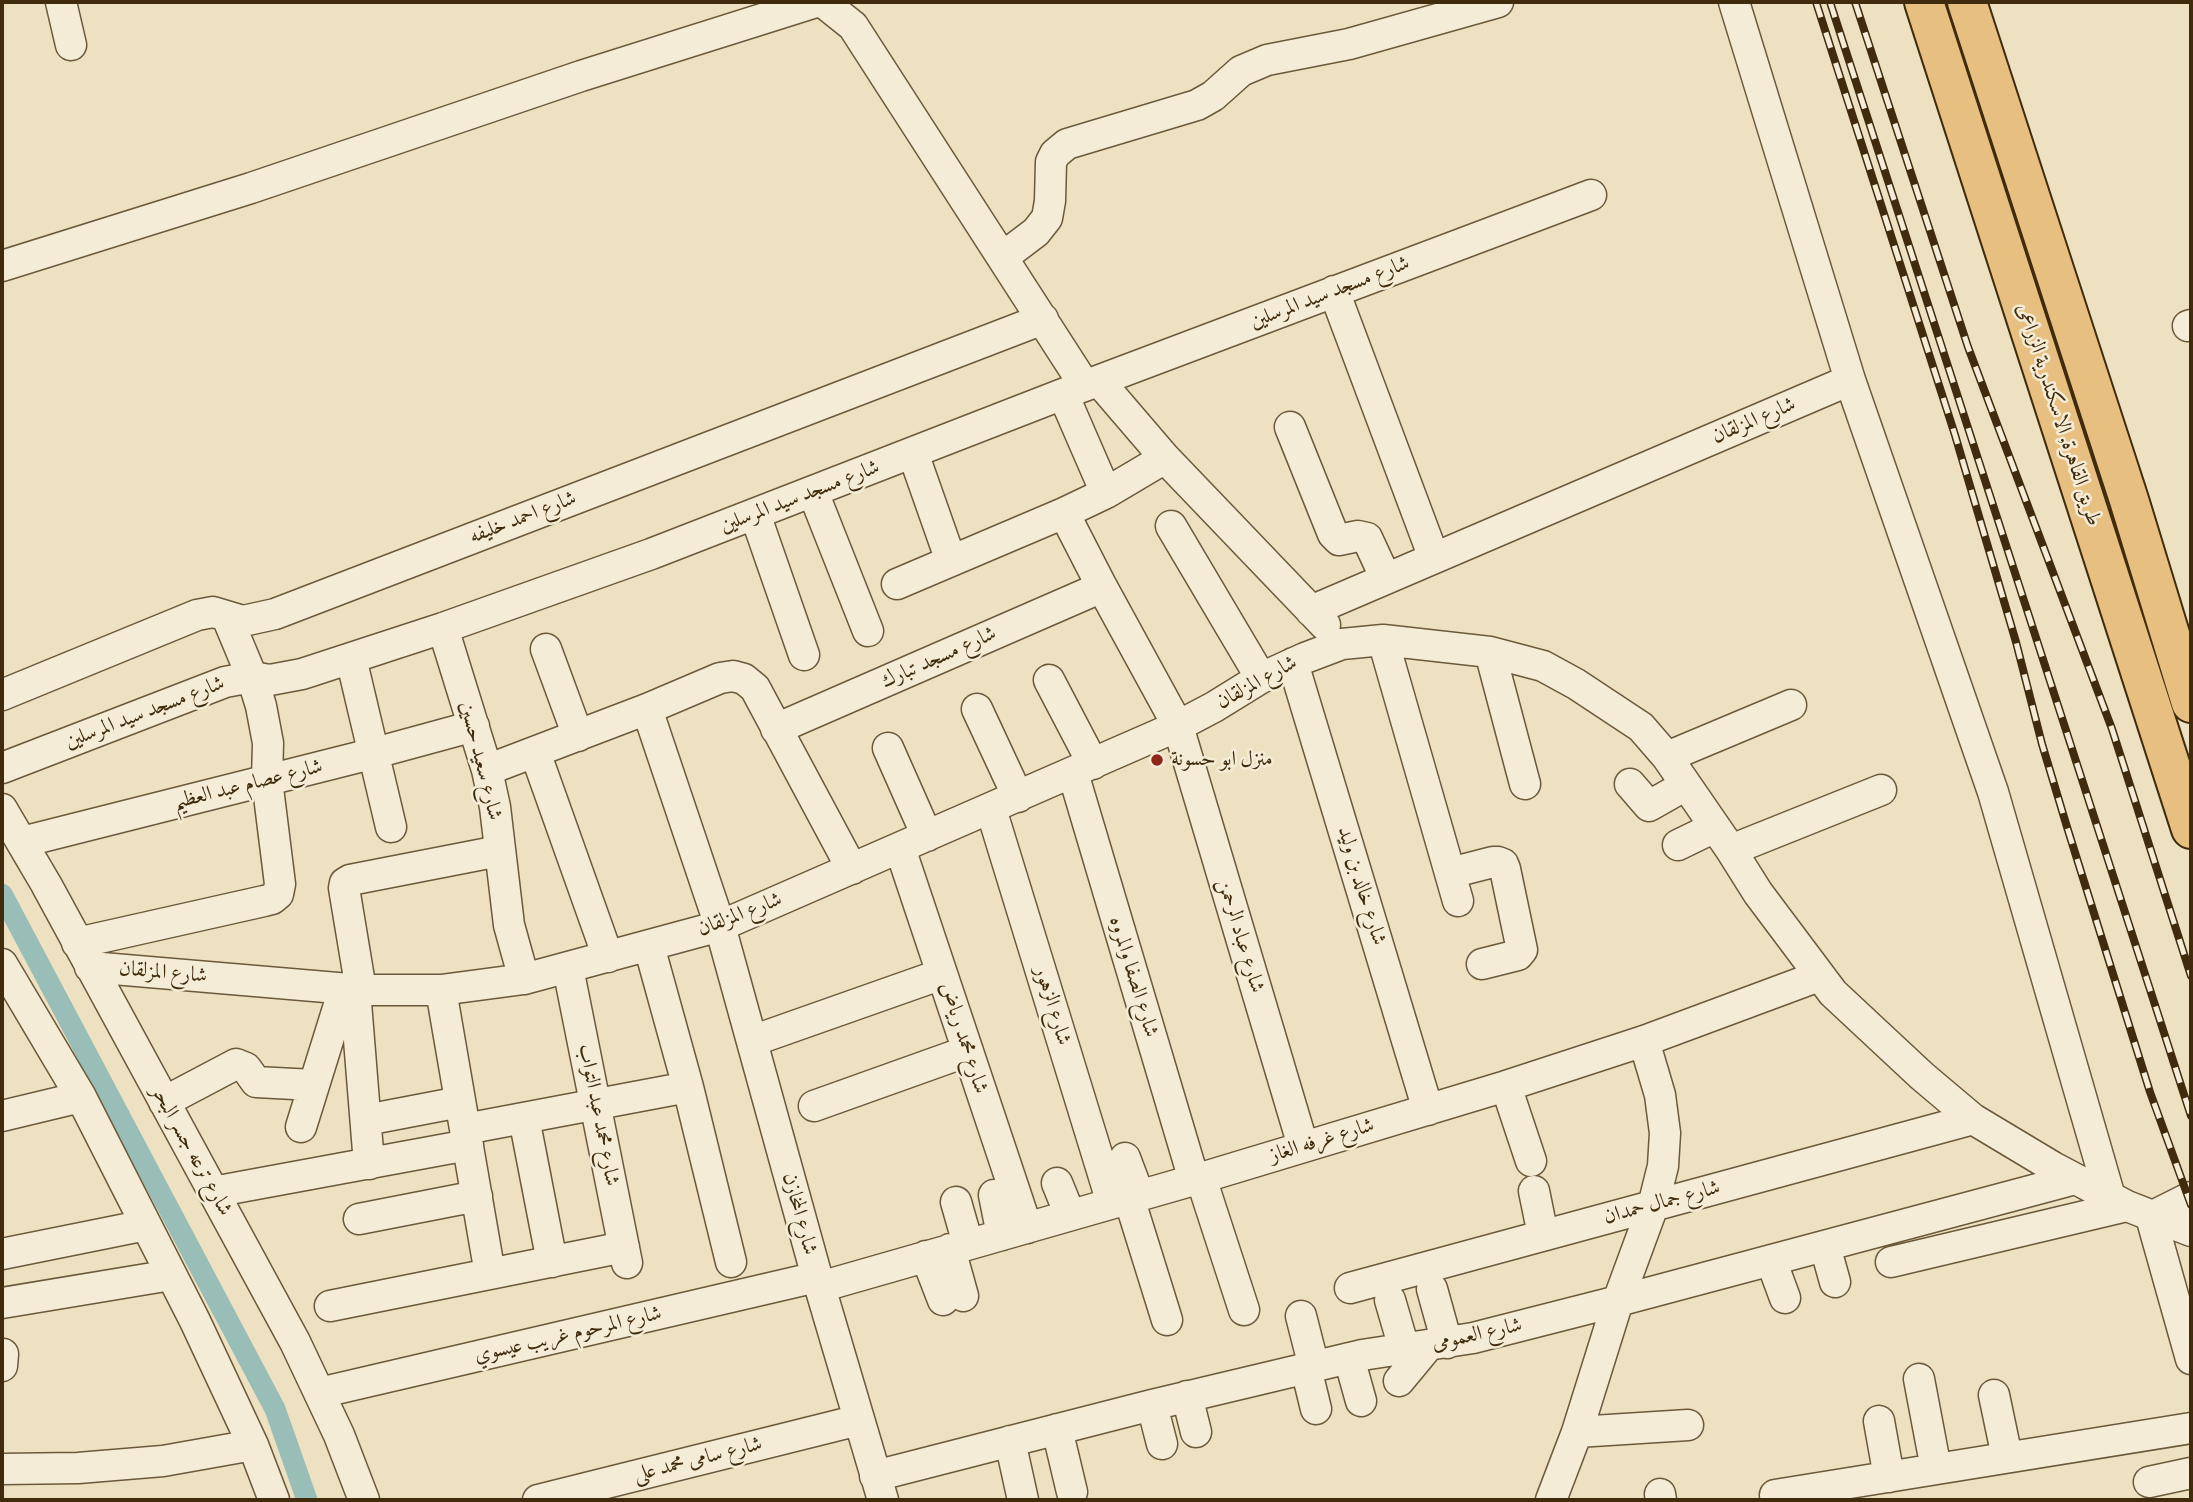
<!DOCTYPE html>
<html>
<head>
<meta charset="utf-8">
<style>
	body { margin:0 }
	#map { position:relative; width:2193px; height:1502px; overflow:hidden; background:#eee1c2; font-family:"Libre Bodoni",serif }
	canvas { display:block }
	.frame { position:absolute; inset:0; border:4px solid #402b0d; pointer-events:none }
</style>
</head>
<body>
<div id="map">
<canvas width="2193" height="1502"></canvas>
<div class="frame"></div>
</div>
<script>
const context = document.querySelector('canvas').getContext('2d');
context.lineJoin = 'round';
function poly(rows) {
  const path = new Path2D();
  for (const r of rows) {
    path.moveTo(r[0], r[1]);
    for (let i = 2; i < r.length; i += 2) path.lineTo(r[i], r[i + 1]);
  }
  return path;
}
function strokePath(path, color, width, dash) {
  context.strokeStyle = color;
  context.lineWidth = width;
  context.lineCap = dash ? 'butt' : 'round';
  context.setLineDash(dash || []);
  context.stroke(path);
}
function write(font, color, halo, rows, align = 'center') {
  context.font = font + ' "Libre Bodoni",Amiri,serif';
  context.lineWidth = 5;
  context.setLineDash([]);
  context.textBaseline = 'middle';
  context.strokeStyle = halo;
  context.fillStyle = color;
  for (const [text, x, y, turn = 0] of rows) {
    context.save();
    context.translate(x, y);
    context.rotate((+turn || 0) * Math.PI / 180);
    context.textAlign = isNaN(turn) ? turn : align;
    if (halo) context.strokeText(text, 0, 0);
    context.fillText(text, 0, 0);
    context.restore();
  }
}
strokePath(poly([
	[2,894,275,1409,307,1500]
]), '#99bdb7', 21);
const minor = poly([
	[61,2,71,45],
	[823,2,853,26,1085,386],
	[1734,2,1850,380,1993,792,2110,1197],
	[1003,257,1036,232,1047,218,1050,201,1051,162,1055,154,1067,144,1197,105,1213,96,1241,71,1267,60,1349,44,1498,2],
	[2,266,251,188,581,76,816,2],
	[1334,291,1434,558],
	[2188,326,2191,325],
	[1099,381,1165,458,1325,625],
	[1063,394,1106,493],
	[1290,427,1333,534,1339,540,1358,536,1367,538,1386,579],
	[913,453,951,561],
	[813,492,868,631],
	[1064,513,1102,587,1178,726,1303,1146],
	[755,514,804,655],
	[1171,526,1261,678],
	[897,584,1064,513,1106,493,1165,458],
	[1311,611,1850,380],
	[443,628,487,770,495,807,509,925,524,979],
	[1383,640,1458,901],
	[546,649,578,736],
	[1490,652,1525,784],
	[351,658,391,827],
	[1293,663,1428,1110],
	[1049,680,1093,764],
	[2,695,197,615,213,612,243,621,275,614,1043,319],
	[647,709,720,926,817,1277,883,1500],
	[977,709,1018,797],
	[776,729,1102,587],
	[888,748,927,836],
	[535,752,608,957],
	[1667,757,1791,705],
	[2,768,225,682,252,677,270,680,302,674,443,628,651,554,1063,394,1591,195],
	[487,770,647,709,720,678,733,676,744,679,755,688,852,869],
	[1073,773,1194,1180],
	[1630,784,1649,806,1686,785],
	[2,809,46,884,295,1342,339,1435,364,1500],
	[991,809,1112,1203],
	[22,842,375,753,474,726],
	[1678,845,1715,827],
	[900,848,1027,1228],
	[1731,850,1881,790],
	[1450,873,1493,862,1498,862,1503,864,1505,869,1522,950,1518,955,1482,964],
	[77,943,264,901,272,899,278,894,280,884,267,780,268,743,261,706,252,677,227,617],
	[649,946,688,1087,731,1262],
	[2,964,81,1097,195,1321,253,1445,274,1500],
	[90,967,361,990,441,990,524,979,720,926,1178,726,1214,707,1261,678,1305,658,1342,644,1383,640,1490,652,1543,666,1576,684,1641,727,1667,757,1731,850,1758,893,1833,993,1922,1076,1973,1119,2053,1167,2127,1206,2191,1231],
	[568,968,627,1263],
	[355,990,369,1164],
	[361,990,344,888,345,883,350,880,499,851],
	[441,990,490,1274],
	[752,1041,942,974],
	[1506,1086,1531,1161],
	[164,1102,236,1064,246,1068,256,1082,314,1085],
	[814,1106,968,1051],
	[2,1116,81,1097],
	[524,1118,552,1262],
	[366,1120,460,1102],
	[301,1127,344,989],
	[465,1129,688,1087],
	[1125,1158,1139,1195],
	[1201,1178,1244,1310],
	[1057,1183,1070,1215],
	[1534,1191,1543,1235],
	[213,1192,468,1145],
	[994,1195,1002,1235],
	[1129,1198,1167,1320],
	[956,1202,968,1244],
	[2151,1217,2191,1359],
	[2151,1217,2191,1197],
	[359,1219,477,1196],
	[1825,1246,1835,1282],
	[950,1249,963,1296],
	[2,1254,146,1225],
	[926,1256,943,1300],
	[1771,1260,1785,1298],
	[1891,1262,2127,1206],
	[820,1287,1201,1178,1506,1086,1644,1041,1819,976],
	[1350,1288,1973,1119],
	[1432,1289,1447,1343],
	[1390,1300,1404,1348],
	[2,1303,171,1275],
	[330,1306,624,1247],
	[1301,1316,1314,1367],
	[1349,1358,1361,1401],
	[2,1366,3,1354],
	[1306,1368,1316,1409],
	[1919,1379,1936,1469],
	[1399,1381,1428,1346],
	[319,1393,817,1277],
	[1994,1395,2007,1457],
	[1187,1396,1196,1432],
	[1152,1405,1162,1444],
	[1879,1421,1889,1477],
	[1057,1429,1072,1492],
	[1577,1432,1688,1425],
	[1010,1441,1023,1500],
	[2,1469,78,1468,163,1461,253,1445],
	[875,1476,1152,1405,1362,1355,1473,1338,1618,1301,2075,1179],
	[2149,1482,2191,1473],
	[1660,1494,1661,1500],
	[1775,1495,2191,1428],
	[538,1500,859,1420],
	[1551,1500,1577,1432,1618,1301,1653,1206,1663,1166,1665,1133,1660,1095,1644,1041]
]);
const highway = poly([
	[1924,2,2191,829],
	[1967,2,2129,500,2191,703]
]);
strokePath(minor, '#6c583a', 33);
strokePath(highway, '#402b0d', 42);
strokePath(minor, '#f4ecd7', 30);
strokePath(highway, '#e7c081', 38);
const rail = poly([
	[1816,2,1955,435,2016,642,2042,744,2067,827,2150,1092,2191,1205],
	[1830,2,2191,1116],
	[1855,2,1968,347,2112,729,2191,976]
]);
strokePath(rail, '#402b0d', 8);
strokePath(rail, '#f4ecd7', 5, [16]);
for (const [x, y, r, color] of [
	[1157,760,7,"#8f2418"]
]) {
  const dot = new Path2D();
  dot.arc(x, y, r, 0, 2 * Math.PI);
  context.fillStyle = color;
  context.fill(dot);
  strokePath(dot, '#f4ecd7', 2.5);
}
write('21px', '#402b0d', '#f4ecd7', [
	["شارع مسجد سيد المرسلين",1330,293,-21],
	["طريق القاهرة, الاسكندرية الزراعى",2058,415,72],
	["شارع المزلقان",1754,421,-23],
	["شارع مسجد سيد المرسلين",800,497,-21],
	["شارع احمد خليفه",523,518,-21],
	["شارع مسجد تبارك",939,658,-24],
	["شارع المزلقان",1257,683,-29],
	["شارع مسجد سيد المرسلين",145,713,-21],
	["شارع سعيد حسين",480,761,76],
	["شارع عصام عبد العظيم",248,785,-14],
	["شارع خالد بن وليد",1361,886,73],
	["شارع المزلقان",740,915,-21],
	["شارع عباد الرحمن",1240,936,73],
	["شارع المزلقان",163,973,5],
	["شارع الصفا والمروه",1133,977,73],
	["شارع الزهور",1052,1006,73],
	["شارع محمد رياض",963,1038,72],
	["شارع محمد عبد التواب",598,1115,79],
	["شارع غرفه الغاز",1322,1141,-17],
	["شارع ترعه جسر البحر",191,1151,61],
	["شارع جمال حمدان",1662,1203,-15],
	["شارع المخازن",799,1214,75],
	["شارع المرحوم غريب عيسوي",568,1335,-13],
	["شارع العمومى",1477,1335,-12],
	["شارع سامى محمد على",698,1460,-14]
]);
write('21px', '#402b0d', '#f4ecd7', [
	["منزل ابو حسونة",1171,760]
], 'left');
</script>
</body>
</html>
